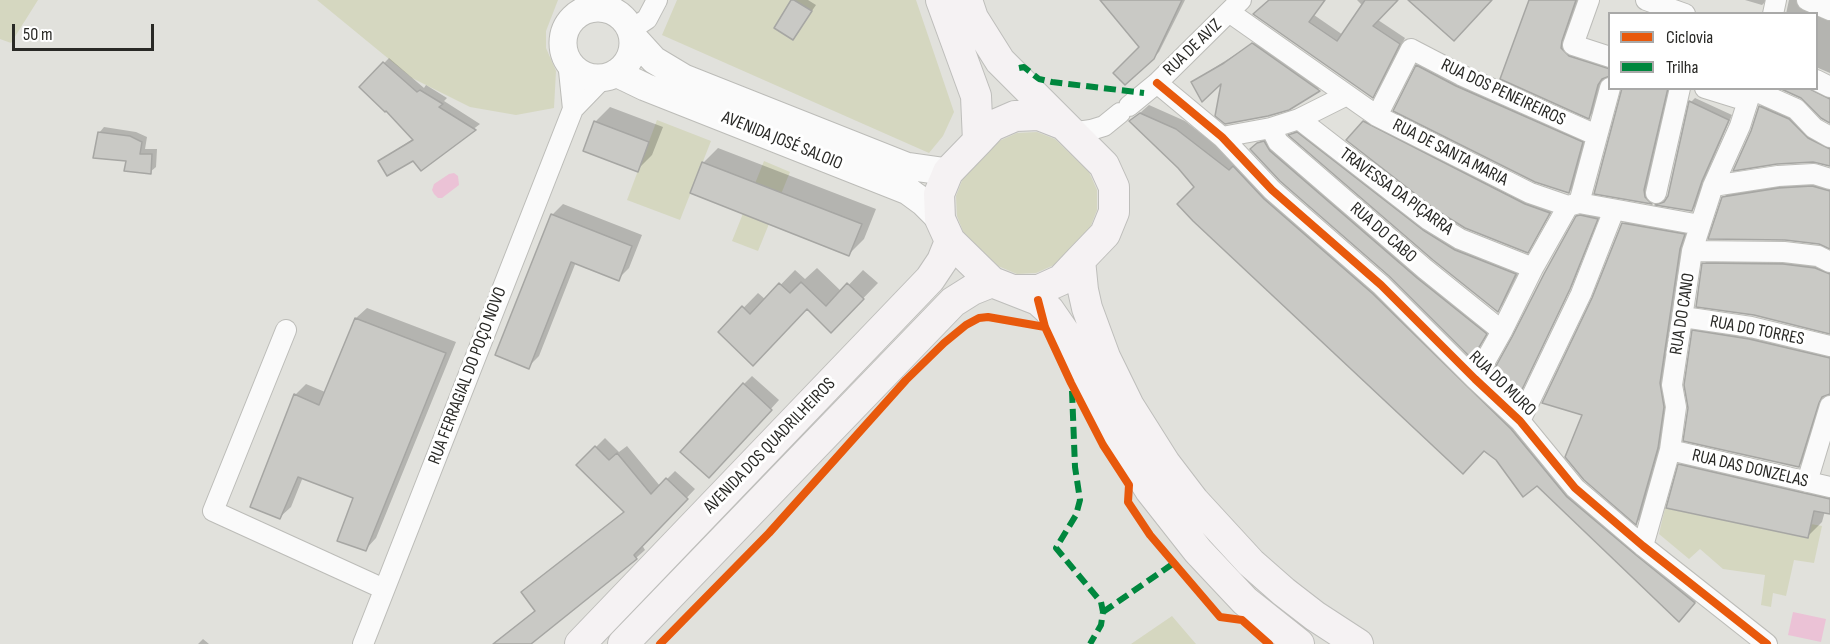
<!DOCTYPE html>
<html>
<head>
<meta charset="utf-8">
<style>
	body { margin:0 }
	#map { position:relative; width:1830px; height:644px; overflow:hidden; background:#e1e1dc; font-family:"Sofia Sans Condensed",sans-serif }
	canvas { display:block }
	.legend { position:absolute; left:1608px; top:12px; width:210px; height:78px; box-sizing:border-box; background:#fff; border:2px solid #a9a9a8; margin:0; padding:8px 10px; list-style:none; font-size:18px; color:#292926 }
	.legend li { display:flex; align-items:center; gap:12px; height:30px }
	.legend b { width:30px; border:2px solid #a9a9a8 }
	.scale { position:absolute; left:12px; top:24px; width:142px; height:27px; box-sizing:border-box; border:3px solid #292926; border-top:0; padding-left:8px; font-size:18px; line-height:21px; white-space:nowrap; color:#292926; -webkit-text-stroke:4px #fff; paint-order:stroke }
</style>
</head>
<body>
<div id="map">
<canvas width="1830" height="644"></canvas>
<ul class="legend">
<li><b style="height:8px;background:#e8590c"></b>Ciclovia</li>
<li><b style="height:8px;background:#00873e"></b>Trilha</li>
</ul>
<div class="scale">50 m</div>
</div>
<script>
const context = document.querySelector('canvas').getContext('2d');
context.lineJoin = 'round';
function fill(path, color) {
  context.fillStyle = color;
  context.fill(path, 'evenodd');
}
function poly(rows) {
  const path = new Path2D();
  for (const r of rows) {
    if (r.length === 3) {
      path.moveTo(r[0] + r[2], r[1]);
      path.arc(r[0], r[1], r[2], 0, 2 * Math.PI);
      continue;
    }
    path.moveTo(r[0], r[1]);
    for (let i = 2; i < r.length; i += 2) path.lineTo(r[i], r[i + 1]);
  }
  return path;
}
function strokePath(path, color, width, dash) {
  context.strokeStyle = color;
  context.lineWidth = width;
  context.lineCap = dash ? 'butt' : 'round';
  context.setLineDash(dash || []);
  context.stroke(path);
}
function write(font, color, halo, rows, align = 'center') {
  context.font = font + ' "Sofia Sans Condensed",sans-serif';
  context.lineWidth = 6;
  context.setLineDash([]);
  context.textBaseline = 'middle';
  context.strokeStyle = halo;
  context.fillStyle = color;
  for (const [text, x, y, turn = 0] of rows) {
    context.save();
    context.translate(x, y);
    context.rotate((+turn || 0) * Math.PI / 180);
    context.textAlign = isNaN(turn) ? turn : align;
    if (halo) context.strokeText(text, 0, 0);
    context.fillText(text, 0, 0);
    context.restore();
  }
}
fill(poly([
	[0,0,38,0,11,43,0,39],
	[317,0,558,0,546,31,546,48,556,71,554,108,516,115,470,107,412,78],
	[677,0,916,0,954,112,943,136,929,153,662,35],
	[657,120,711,141,680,220,627,200],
	[1037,132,1055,139,1089,172,1097,190,1097,210,1090,228,1054,265,1036,273,1017,274,998,266,964,234,957,216,956,196,963,178,999,141,1017,133],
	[764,161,790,172,758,251,732,241],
	[1665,508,1807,538,1811,524,1822,526,1814,563,1794,560,1786,596,1773,593,1771,607,1761,605,1765,575,1723,569,1700,549,1689,559,1659,534],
	[1172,616,1196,644,1131,644]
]), '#d5d7c0');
fill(poly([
	[454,173,458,176,459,185,442,198,438,198,434,194,432,190,434,184,449,174],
	[1793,612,1826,619,1821,642,1788,635]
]), '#ebc2d6');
fill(poly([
	[792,0,808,0,816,5,793,38],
	[1102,0,1185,0,1159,52,1153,58,1141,47],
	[1270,0,1325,0,1314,15,1343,35,1363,6,1357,0,1396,0,1378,20,1405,38,1378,90,1372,96],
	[1530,0,1579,0,1567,34,1610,61,1610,75,1605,76,1595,111,1589,117],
	[1745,0,1767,0,1762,5],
	[1789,0,1802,0,1830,14,1830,73,1816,67,1816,14,1786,14],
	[1258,40,1323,86,1288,108,1223,79,1192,82],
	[389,58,424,88,426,85,447,98,444,101,480,124,421,169,413,159,380,161,414,138,386,109,361,87],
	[1421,62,1586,138,1573,188,1569,192,1417,66],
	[1623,88,1671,88,1657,197,1651,202,1596,192],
	[1783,88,1816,88,1830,92,1830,122,1805,99],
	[1695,98,1732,115,1706,176,1696,206,1692,210,1659,204,1668,199,1691,102],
	[1766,101,1830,142,1830,165,1752,131,1760,106],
	[1149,105,1185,121,1239,163,1242,159,1575,489,1703,594,1687,612,1537,484,1497,459,1196,187,1179,167,1131,121],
	[610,107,663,127,652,155,637,170,595,122],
	[1369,117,1554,208,1532,246,1527,251,1364,122],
	[104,127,136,132,147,137,145,149,157,149,156,167,150,172,128,160,99,133],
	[1302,129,1520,270,1502,306,1498,310,1291,135,1295,131],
	[1270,137,1491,328,1472,357,1390,275,1252,149,1264,138],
	[718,148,876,209,864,239,849,254,703,163],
	[1818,182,1830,184,1830,248,1723,198,1729,192,1785,183],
	[563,204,642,235,629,268,618,279,576,262,539,356,528,367,552,215],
	[1581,214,1600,216,1573,284,1518,396,1577,217],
	[1628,219,1689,230,1663,441,1641,518,1636,523,1584,414,1594,299,1623,224],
	[1709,259,1789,260,1830,267,1830,332,1704,264],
	[817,268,842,292,863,270,878,283,846,316,807,308,720,332,758,293,766,300,795,270,805,279],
	[367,308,456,342,376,538,366,549,355,497,303,477,291,507,280,517,295,395,306,384,325,392,356,318],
	[1699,326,1830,352,1830,393,1823,396,1804,461,1798,466,1689,408,1694,331],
	[752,376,779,400,717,468,744,384],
	[605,438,619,452,627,446,660,486,675,471,695,489,642,545,645,550,636,558,527,644,493,644,536,610,523,592,625,511,578,465],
	[1695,450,1830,481,1830,513,1825,511,1822,522,1807,537,1680,465],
	[203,639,209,644,198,644]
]), '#0003');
const building = poly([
	[791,0,794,0,812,11,793,40,774,28,791,0],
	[1100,0,1182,0,1154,59,1125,85,1113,73,1139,47,1100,0],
	[1269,0,1325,0,1309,22,1337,41,1365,0,1398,0,1373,26,1400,44,1373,98,1253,14,1269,0],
	[1408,0,1492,0,1454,41,1408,0],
	[1529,0,1576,0,1562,41,1561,48,1569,56,1610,69,1610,76,1602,79,1598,85,1589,119,1500,79,1529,0],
	[1252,43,1320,91,1289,110,1268,116,1225,124,1215,116,1221,84,1202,102,1191,82,1224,63,1252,43],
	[383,62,417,92,420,90,443,104,439,107,476,130,421,171,413,161,387,176,378,161,413,140,386,111,385,112,359,87,383,62],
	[1416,65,1456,86,1583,142,1569,193,1535,182,1393,111,1416,65],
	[1622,88,1668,88,1644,190,1645,197,1652,204,1594,194,1622,88],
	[1779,88,1808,88,1830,99,1830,123,1821,118,1801,98,1779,88],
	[1689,101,1729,120,1702,181,1692,211,1655,205,1664,202,1668,196,1689,101],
	[1759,106,1789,119,1808,138,1830,149,1830,166,1813,162,1777,164,1733,171,1751,131,1759,106],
	[1140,113,1176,129,1229,170,1233,166,1264,199,1373,294,1511,429,1567,497,1636,555,1695,603,1679,622,1537,486,1523,497,1496,460,1484,451,1463,474,1193,221,1177,204,1194,187,1178,168,1129,121,1140,113],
	[594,121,649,142,638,172,583,151,594,121],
	[1363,121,1525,204,1550,213,1528,253,1465,228,1436,210,1346,140,1363,121],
	[98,132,130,136,142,142,140,154,152,154,151,174,124,171,126,161,93,158,98,132],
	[1297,132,1423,230,1455,250,1516,274,1498,312,1433,260,1288,135,1297,132],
	[1264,141,1270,151,1417,278,1487,334,1472,359,1389,276,1280,181,1250,149,1257,143,1264,141],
	[702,162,862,224,849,256,690,193,702,162],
	[1812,186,1830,191,1830,249,1819,244,1785,240,1708,239,1722,197,1779,188,1812,186],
	[551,214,632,246,619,281,571,262,529,369,495,355,551,214],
	[1580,215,1598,219,1570,289,1518,398,1490,377,1512,337,1544,274,1576,216,1580,215],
	[1622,223,1685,234,1680,249,1660,383,1664,407,1658,448,1636,525,1584,480,1565,457,1582,415,1542,403,1592,298,1622,223],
	[1702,263,1783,264,1815,268,1830,274,1830,334,1754,315,1696,307,1702,263],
	[801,282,826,306,847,283,864,299,831,333,807,309,753,366,718,332,742,306,750,314,779,283,790,293,801,282],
	[355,318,446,353,366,551,337,541,353,498,298,477,280,519,250,507,294,394,319,405,355,318],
	[1692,330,1749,339,1830,358,1830,394,1822,397,1819,403,1799,467,1683,441,1688,408,1684,385,1692,330],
	[743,383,772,410,709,478,680,452,743,383],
	[595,446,609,460,617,453,651,494,666,478,688,499,634,555,637,559,531,644,493,644,535,611,521,592,624,512,576,465,595,446],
	[1678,464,1830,499,1830,514,1814,511,1808,538,1666,508,1678,464]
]);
fill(building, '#c9c9c5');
strokePath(building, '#a6a6a3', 1.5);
const minor = poly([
	[1589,0,1573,45,1610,57],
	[1646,0,1685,14],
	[1807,0,1830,10],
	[1229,12,1377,116,1530,193,1568,206,1579,203,1700,225],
	[1773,14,1776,0],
	[632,29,647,19,657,0],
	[568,61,573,109],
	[1816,80,1830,87],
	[1157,83,1222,137,1272,190,1381,285,1475,379,1520,421,1575,488,1643,546,1767,644],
	[1705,88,1747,101],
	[1751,89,1796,109,1814,128,1830,137],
	[1129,106,1157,83,1241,0],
	[1377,116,1411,49,1461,75,1596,135],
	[1299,119,1429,220,1460,239,1533,268],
	[1271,128,1278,142,1425,269,1502,331],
	[1071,133,1091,130,1104,126,1120,113],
	[1222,137,1271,128,1299,119,1347,95],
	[1713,186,1778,176,1814,174,1830,179],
	[1656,193,1680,88],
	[1579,203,1610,88],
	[1692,251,1784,252,1818,256,1830,262],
	[1683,317,1751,327,1830,346],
	[286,330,213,511,384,589],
	[1475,379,1502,331,1533,268,1568,206],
	[1520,421,1581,294,1614,210],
	[1670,450,1830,487],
	[1807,482,1830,406],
	[1643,546,1670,450,1676,407,1672,385,1692,251,1713,186,1740,126,1752,88],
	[363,644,573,109,603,78]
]);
const secondary = poly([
	[598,43,35],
	[634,38,654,60,684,78,906,166,948,172],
	[616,73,645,87,908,191,923,202,940,219]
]);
const primary = poly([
	[941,0,976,96,978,141],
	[967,0,973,18,1000,61,1104,165,1114,187,1114,212,1105,234,1080,260,1061,280,1039,290,1014,290],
	[1062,124,1039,115,1015,116,992,126,978,141,948,172,939,194,940,219,950,241,992,282,1038,300,1049,310,1067,336,1101,411,1150,490,1198,551,1245,601,1299,644],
	[1080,260,1083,290,1087,308,1105,357,1129,406,1165,463,1194,501,1251,563,1284,592,1315,616,1358,644],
	[580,644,930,279,942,261,950,241],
	[623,644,953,302,972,290,992,282]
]);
strokePath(minor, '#bcbcb8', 22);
strokePath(secondary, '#bcbcb8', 29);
strokePath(primary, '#bebebb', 32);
strokePath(minor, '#fafafa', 20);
strokePath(secondary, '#fafafa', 27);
strokePath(primary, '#f5f2f3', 30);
strokePath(poly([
	[1019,68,1024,67,1039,79,1052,82,1144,93],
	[1072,391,1075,467,1080,500,1076,515,1056,548,1101,602,1103,612,1101,625,1090,644],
	[1103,612,1174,563]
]), '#00873e', 6, [12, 6]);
strokePath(poly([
	[1157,83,1222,137,1272,190,1381,285,1475,379,1520,421,1575,488,1643,546,1767,644],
	[1038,300,1045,327,1071,383,1103,445,1129,485,1128,502,1150,535,1220,617,1242,620,1269,644],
	[660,644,769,533,906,380,944,343,966,325,979,318,988,317,1045,327]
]), '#e8590c', 8);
write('18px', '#292926', '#fff', [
	["RUA DE AVIZ",1193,48,-44],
	["RUA DOS PENEIREIROS",1503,93,25],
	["AVENIDA JOSÉ SALOIO",782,141,22],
	["RUA DE SANTA MARIA",1450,153,27],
	["TRAVESSA DA PIÇARRA",1396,192,36],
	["RUA DO CABO",1383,233,41],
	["RUA DO CANO",1683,314,-81],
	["RUA DO TORRES",1757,331,11],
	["RUA FERRAGIAL DO POÇO NOVO",468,376,-69],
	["RUA DO MURO",1502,384,44],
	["AVENIDA DOS QUADRILHEIROS",770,446,-46],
	["RUA DAS DONZELAS",1750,469,13]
]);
</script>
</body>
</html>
